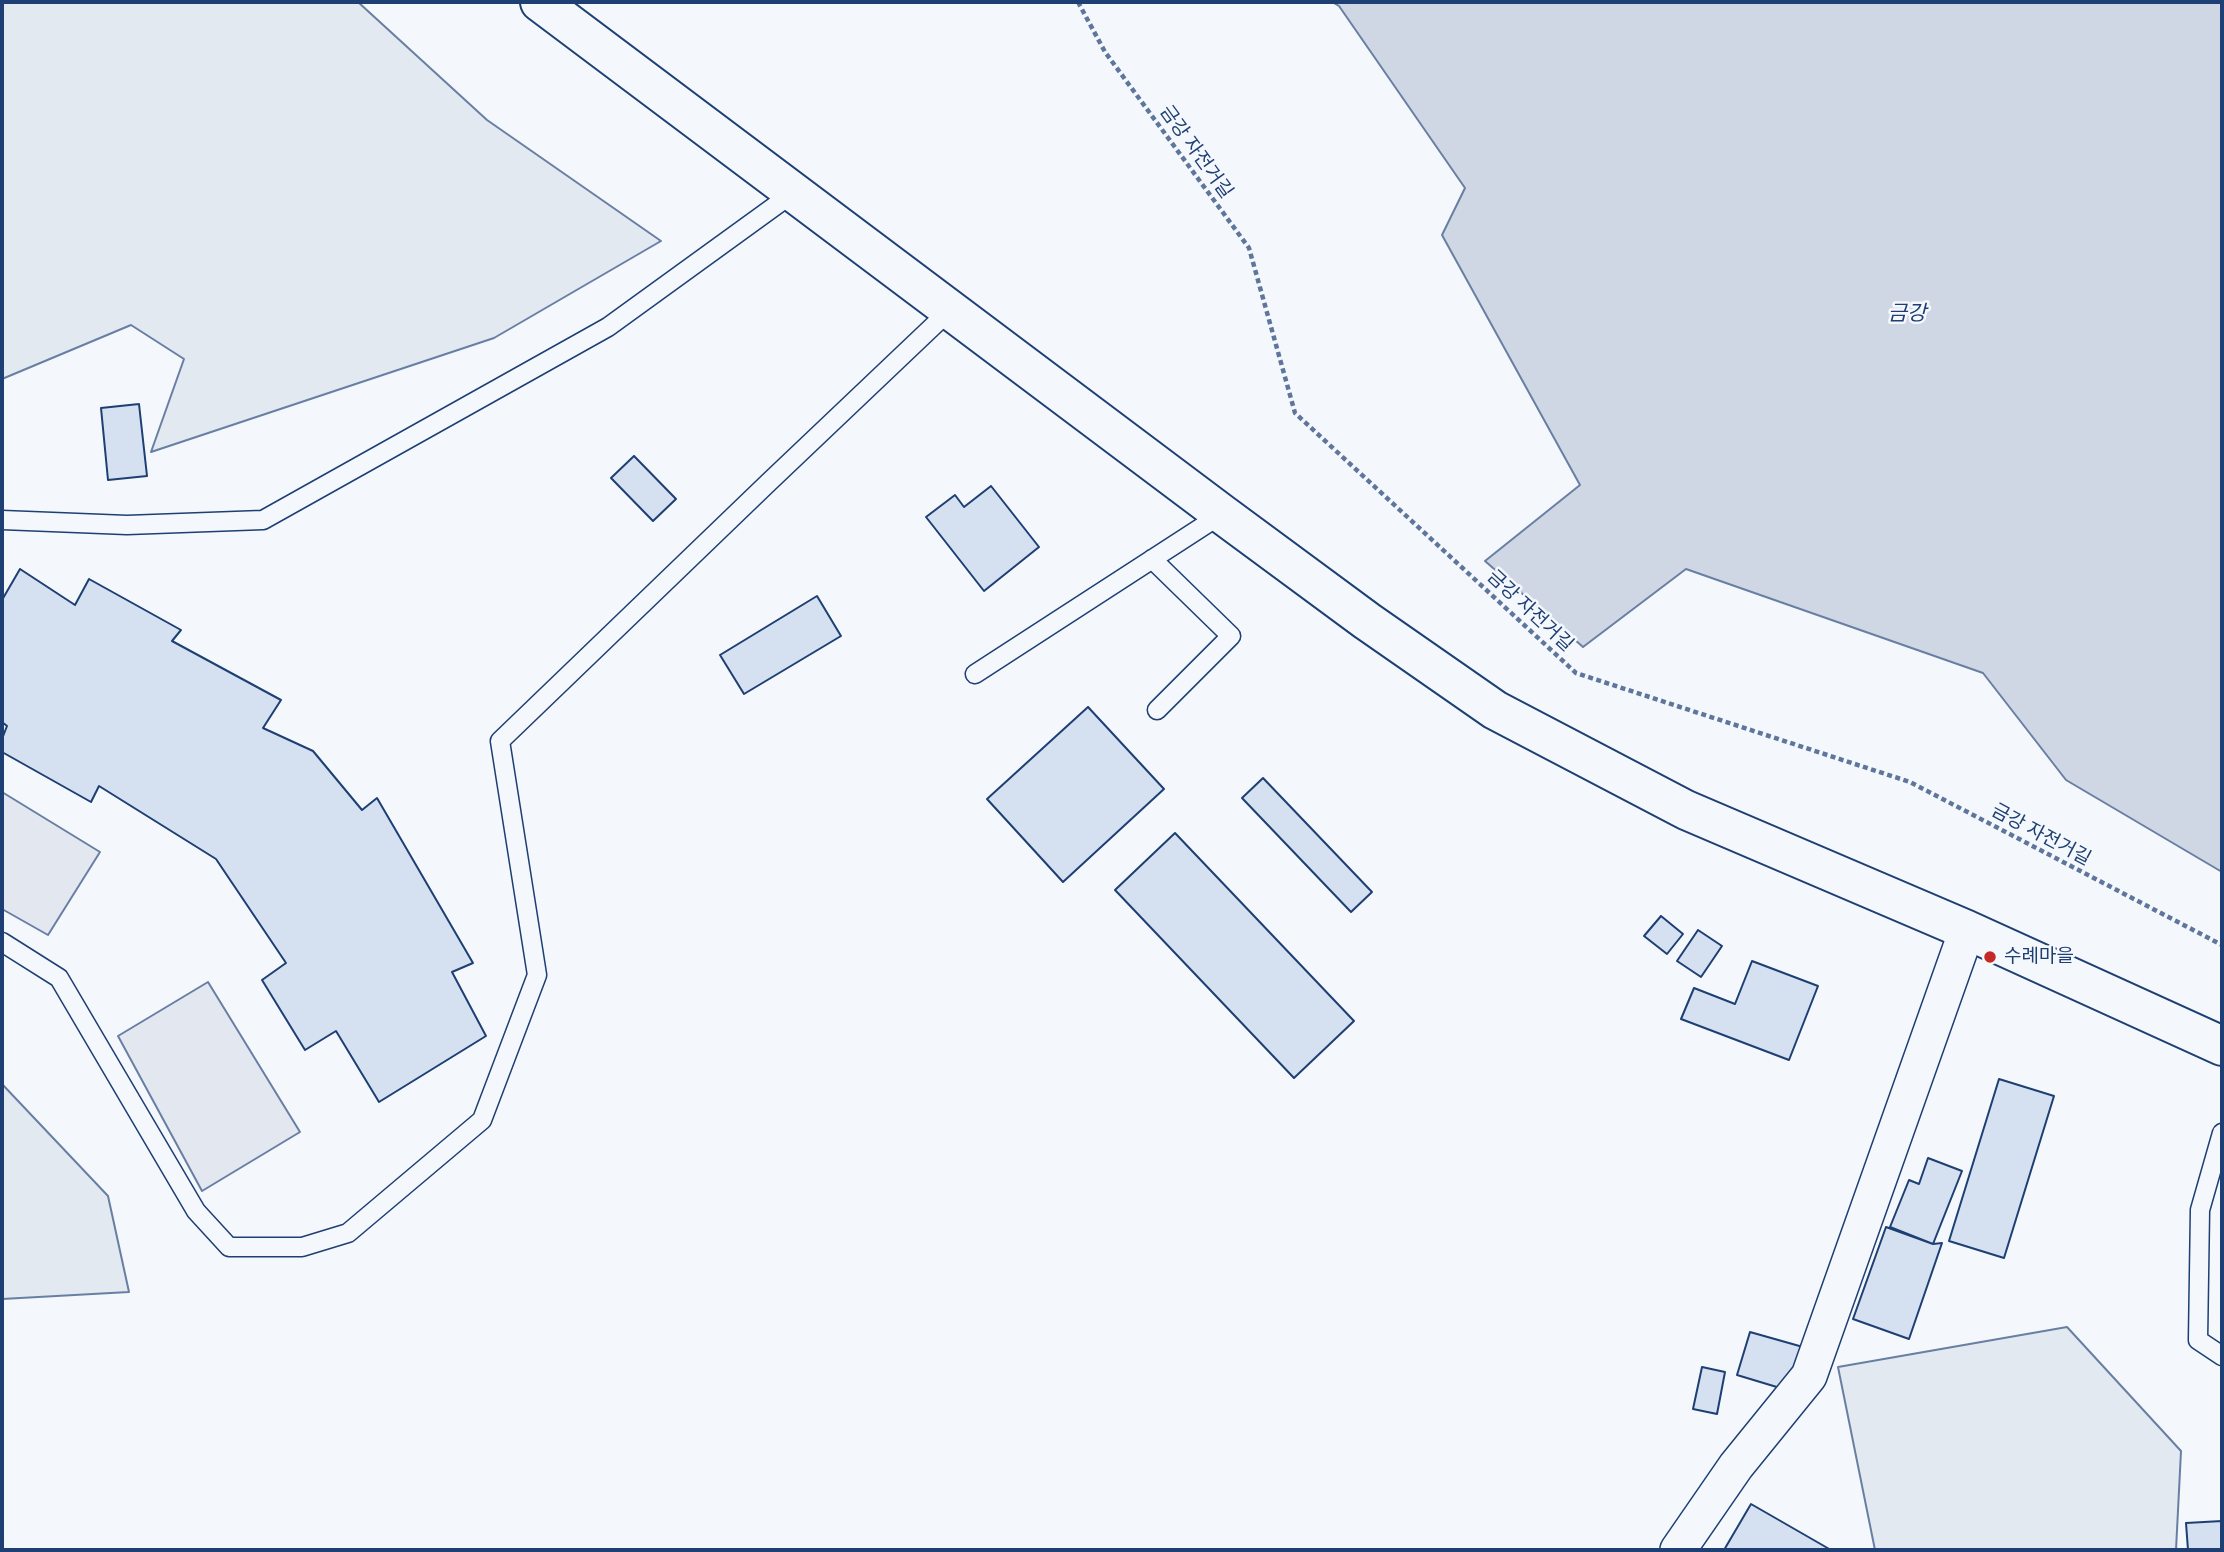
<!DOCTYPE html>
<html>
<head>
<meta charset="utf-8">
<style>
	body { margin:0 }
	#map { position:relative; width:2224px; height:1552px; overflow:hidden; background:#f4f7fb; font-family:Karla,sans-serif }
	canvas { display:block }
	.frame { position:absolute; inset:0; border:4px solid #1d3f73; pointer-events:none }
</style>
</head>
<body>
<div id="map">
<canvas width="2224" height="1552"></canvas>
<div class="frame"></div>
</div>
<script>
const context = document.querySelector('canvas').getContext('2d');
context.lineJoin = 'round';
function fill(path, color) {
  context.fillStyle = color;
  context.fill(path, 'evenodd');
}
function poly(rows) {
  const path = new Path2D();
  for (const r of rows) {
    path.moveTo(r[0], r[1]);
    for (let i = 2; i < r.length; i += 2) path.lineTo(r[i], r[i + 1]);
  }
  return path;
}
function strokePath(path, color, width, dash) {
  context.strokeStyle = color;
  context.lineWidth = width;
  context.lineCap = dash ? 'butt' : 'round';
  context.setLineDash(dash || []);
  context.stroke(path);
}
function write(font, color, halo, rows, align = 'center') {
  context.font = font + ' Karla,"Noto Sans KR",sans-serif';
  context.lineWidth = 5;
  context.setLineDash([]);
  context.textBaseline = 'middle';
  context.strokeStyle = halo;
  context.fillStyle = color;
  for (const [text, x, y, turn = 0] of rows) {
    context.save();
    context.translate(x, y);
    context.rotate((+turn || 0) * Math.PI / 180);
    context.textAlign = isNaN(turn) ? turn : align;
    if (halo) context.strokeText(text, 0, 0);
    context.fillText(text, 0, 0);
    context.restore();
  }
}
const green = poly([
	[2,2,358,2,487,120,661,241,494,338,151,452,184,359,131,325,2,379,2,2],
	[2,1084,108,1196,129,1292,2,1299,2,1084],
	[2067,1327,2181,1451,2176,1550,1875,1550,1838,1367,2067,1327]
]);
fill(green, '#e3e9f0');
strokePath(green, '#687fa3', 2);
const parking = poly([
	[2,792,100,852,48,935,2,909,2,792],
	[208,982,300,1132,202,1191,118,1036,208,982]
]);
fill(parking, '#e3e8f0');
strokePath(parking, '#687fa3', 2);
const water = poly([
	[1332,2,2222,2,2222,872,2066,780,1983,673,1686,569,1583,647,1485,561,1580,485,1442,235,1465,188,1339,6,1332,2]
]);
fill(water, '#cfd7e4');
strokePath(water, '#687fa3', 2);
const building = poly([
	[139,404,147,476,108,480,101,408,139,404],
	[634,456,676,499,653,521,611,478,634,456],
	[991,486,1039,547,984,591,926,517,955,495,964,507,991,486],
	[20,569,75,605,89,579,181,630,172,641,281,700,263,728,313,751,362,810,377,798,473,963,452,972,486,1036,379,1102,336,1031,305,1050,262,980,286,963,216,859,99,786,91,802,2,752,2,739,7,726,2,722,2,600,20,569],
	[817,596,841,636,744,694,720,655,817,596],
	[1088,707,1164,789,1063,882,987,799,1088,707],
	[1263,778,1372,892,1351,912,1242,798,1263,778],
	[1175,833,1354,1021,1294,1078,1115,890,1175,833],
	[1661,916,1683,934,1667,954,1644,936,1661,916],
	[1698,930,1722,946,1701,977,1677,961,1698,930],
	[1752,961,1818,986,1789,1060,1681,1019,1694,988,1735,1004,1752,961],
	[1999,1079,2054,1096,2004,1258,1949,1241,1999,1079],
	[1928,1158,1962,1171,1933,1244,1890,1227,1909,1180,1919,1184,1928,1158],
	[1886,1227,1933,1244,1942,1243,1909,1339,1853,1319,1886,1227],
	[1750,1332,1803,1347,1790,1391,1737,1375,1750,1332],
	[1702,1367,1725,1372,1717,1414,1693,1409,1702,1367],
	[1751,1504,1831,1550,1724,1550,1751,1504],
	[2222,1521,2222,1550,2188,1550,2186,1523,2222,1521]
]);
fill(building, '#d5e0f0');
strokePath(building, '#1d3f73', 2);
const service = poly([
	[2,520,127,525,263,520,608,327,793,193],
	[1152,559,1231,636,1157,710],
	[975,674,1222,514],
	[2,942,59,978,196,1211,229,1247,302,1247,348,1233,482,1120,537,975,500,741,768,483,949,311],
	[2222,1133,2200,1210,2198,1340,2222,1356]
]);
const minor = poly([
	[1678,1550,1736,1466,1809,1376,1967,930]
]);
const tertiary = poly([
	[540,2,1222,514,1367,621,1495,710,1686,810,1967,930,2222,1046]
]);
strokePath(service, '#1d3f73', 21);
strokePath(minor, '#1d3f73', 38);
strokePath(tertiary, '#1d3f73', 42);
strokePath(poly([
	[1078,2,1105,52,1249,248,1295,413,1576,673,1910,782,2222,945]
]), '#5e769c', 4.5, [5, 3.5]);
strokePath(service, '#f4f7fb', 18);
strokePath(minor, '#f4f7fb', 35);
strokePath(tertiary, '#f4f7fb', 38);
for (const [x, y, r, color] of [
	[1990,957,7,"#c62828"]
]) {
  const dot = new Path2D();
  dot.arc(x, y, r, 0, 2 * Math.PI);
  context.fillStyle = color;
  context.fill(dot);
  strokePath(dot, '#f4f7fb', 2.5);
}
write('19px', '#1d3f73', '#f4f7fb', [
	["금강 자전거길",1196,152,54],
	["금강 자전거길",1530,611,43],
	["금강 자전거길",2041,835,28]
]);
write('19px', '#1d3f73', '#f4f7fb', [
	["수례마을",2004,957]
], 'left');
write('italic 21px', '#1d3f73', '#f4f7fb', [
	["금강",1907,314]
]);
</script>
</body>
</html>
